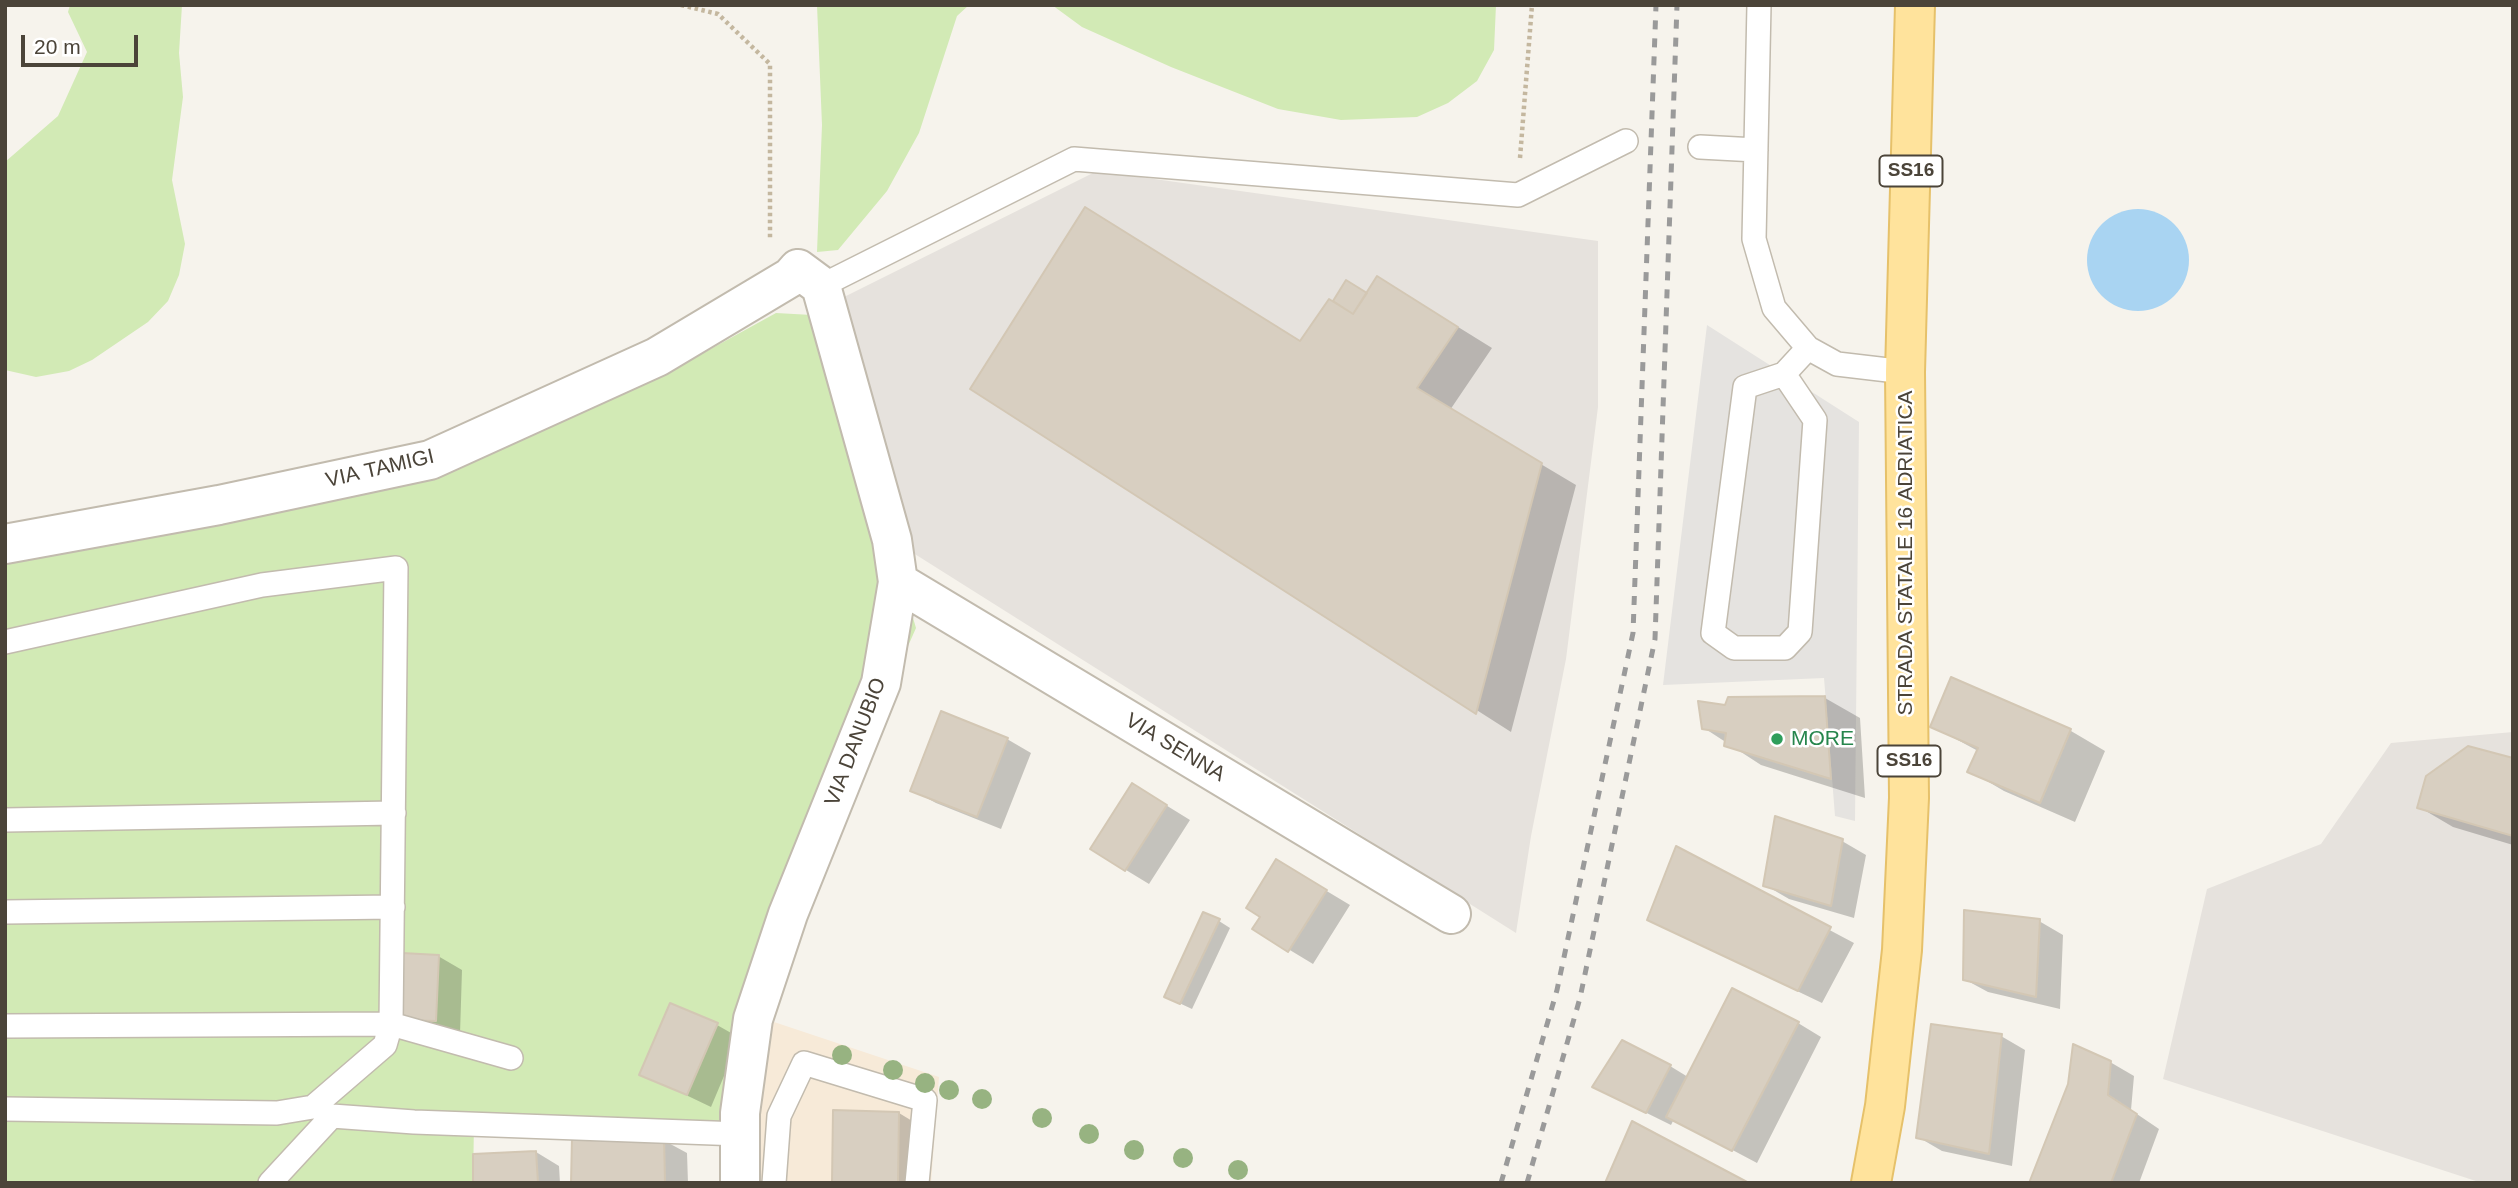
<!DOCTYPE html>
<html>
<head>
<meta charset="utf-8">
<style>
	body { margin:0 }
	#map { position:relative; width:2518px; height:1188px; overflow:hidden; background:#f6f3ec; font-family:Helvetica,sans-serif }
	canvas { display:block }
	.frame { position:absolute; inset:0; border:7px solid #4b4439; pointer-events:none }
	.scale { position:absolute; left:21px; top:35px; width:117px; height:32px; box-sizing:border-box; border:4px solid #4b4439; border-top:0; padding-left:9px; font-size:21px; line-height:24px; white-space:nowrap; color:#4b4439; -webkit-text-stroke:5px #fff; paint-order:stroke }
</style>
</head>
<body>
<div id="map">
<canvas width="2518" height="1188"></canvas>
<div class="frame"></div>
<div class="scale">20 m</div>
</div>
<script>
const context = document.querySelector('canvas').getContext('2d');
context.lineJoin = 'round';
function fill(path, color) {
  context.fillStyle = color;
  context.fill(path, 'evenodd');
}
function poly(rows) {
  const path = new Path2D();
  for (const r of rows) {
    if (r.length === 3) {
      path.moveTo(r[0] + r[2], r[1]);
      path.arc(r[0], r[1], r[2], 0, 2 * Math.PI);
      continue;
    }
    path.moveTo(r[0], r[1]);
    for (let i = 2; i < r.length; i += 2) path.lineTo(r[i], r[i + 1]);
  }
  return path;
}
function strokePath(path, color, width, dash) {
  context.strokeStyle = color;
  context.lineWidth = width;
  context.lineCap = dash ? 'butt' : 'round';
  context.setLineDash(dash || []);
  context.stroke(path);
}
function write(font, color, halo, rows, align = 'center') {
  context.font = font + ' Helvetica,sans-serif';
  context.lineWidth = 5;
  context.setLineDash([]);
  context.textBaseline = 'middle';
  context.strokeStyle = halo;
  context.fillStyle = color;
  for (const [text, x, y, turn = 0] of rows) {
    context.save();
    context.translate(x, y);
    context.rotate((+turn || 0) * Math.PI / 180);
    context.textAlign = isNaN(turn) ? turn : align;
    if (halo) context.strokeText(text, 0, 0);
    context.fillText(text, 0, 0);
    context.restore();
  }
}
fill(poly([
	[768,1020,939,1077,931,1183,753,1183]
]), '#f7ead8');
fill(poly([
	[1097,171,1598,241,1598,407,1566,659,1531,836,1516,933,910,551,838,300],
	[2513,732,2513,1183,2482,1183,2163,1079,2207,889,2321,844,2391,743]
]), '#e6e2dd');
fill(poly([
	[70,5,182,5,179,53,183,97,172,180,185,244,179,275,168,301,148,322,92,360,69,371,36,377,5,370,5,162,58,116,87,52,68,12],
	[817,5,969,5,957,16,919,133,887,191,838,250,817,252,822,125],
	[1052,5,1496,5,1494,50,1477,81,1448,103,1417,117,1341,120,1278,109,1171,67,1082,27],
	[776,313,812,315,833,343,916,628,794,903,732,1123,474,1123,473,1183,5,1183,5,563,439,478,667,373]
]), '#d2eab5');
fill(poly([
	[1707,325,1859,422,1855,821,1835,816,1824,678,1663,685]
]), '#e5e3e0');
fill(poly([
	[2138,260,51]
]), '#a9d4f2');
fill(poly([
	[1368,294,1413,299,1492,348,1450,410,1576,485,1511,732,973,388,1301,342,1350,313],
	[1952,679,2071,731,2105,751,2075,822,2004,791,1970,771,1978,751,1932,726],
	[1825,698,1860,718,1865,798,1761,765,1704,728,1727,707],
	[1007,739,1031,753,1001,829,936,803,912,790],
	[2513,760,2513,845,2453,827,2419,807],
	[1156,799,1190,820,1149,884,1126,870],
	[1842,841,1866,855,1854,918,1789,899,1765,885],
	[1677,849,1854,943,1822,1003,1649,920],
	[1300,875,1350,905,1313,964,1255,929],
	[1219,921,1230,928,1192,1009,1177,1002],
	[2039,921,2063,935,2060,1009,1988,992,1964,979],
	[438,956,462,970,460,1034,402,1019],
	[1798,1023,1821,1037,1757,1163,1674,1119,1671,1125,1594,1087,1670,1066,1688,1077],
	[717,1025,740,1038,711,1107,642,1074],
	[2001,1036,2025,1050,2012,1166,1942,1151,1918,1137],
	[2110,1062,2134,1076,2131,1110,2159,1129,2139,1183,2031,1183],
	[899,1113,922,1127,921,1183,833,1183],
	[663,1140,687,1153,688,1183,573,1183],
	[536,1152,559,1166,560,1183,474,1183]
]), '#0003');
const building = poly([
	[1085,207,1300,341,1329,299,1353,314,1377,276,1458,327,1417,388,1542,463,1476,714,970,389,1085,207],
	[1346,280,1367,293,1353,314,1333,301,1346,280],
	[1951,677,2071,729,2040,803,1967,772,1978,748,1930,727,1951,677],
	[1825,696,1831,779,1724,746,1726,733,1702,729,1698,701,1725,705,1728,697,1825,696],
	[941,711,1008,738,977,817,910,791,941,711],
	[2468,746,2513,758,2513,836,2417,808,2426,776,2468,746],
	[1132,783,1167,805,1125,871,1090,849,1132,783],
	[1775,816,1843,839,1831,906,1763,886,1775,816],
	[1676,846,1831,927,1798,991,1647,920,1676,846],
	[1276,859,1327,890,1288,952,1252,929,1260,917,1246,908,1276,859],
	[1964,910,2040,919,2036,997,1963,980,1964,910],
	[1203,912,1220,919,1180,1004,1164,997,1203,912],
	[402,953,439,955,436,1021,400,1020,402,953],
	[1732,988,1799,1022,1732,1151,1666,1117,1732,988],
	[670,1003,718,1023,687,1095,639,1075,670,1003],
	[1931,1024,2002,1034,1989,1154,1916,1138,1931,1024],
	[1622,1040,1671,1065,1646,1113,1592,1087,1622,1040],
	[2073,1044,2111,1061,2108,1095,2137,1114,2111,1183,2029,1183,2068,1084,2073,1044],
	[833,1110,899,1112,898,1183,832,1183,833,1110],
	[1632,1121,1749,1183,1605,1183,1632,1121],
	[572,1138,664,1138,665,1183,571,1183,572,1138],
	[536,1151,538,1183,473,1183,473,1154,536,1151]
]);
fill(building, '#d8cfc1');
strokePath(building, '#d3c7b4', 2);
const lane = poly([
	[1759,5,1754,239,1774,308,1808,348,1837,364,1905,372],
	[1700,147,1756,150],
	[821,286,1074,159,1518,195,1626,141],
	[1784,374,1815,420,1800,632,1785,648,1734,648,1713,633,1745,387,1784,374,1808,348],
	[5,642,262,585,396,568,391,1024,385,1045,313,1107,277,1113,5,1109],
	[5,820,394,813],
	[5,912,393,907],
	[5,1026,391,1024,511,1058],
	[270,1183,332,1116,414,1122,740,1134],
	[774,1183,779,1116,804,1063,925,1100,917,1183]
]);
const street = poly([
	[5,544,219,505,430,460,657,357,791,277,798,269,821,286,892,540,898,582,881,683,788,914,753,1019,740,1113,740,1183],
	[898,582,1451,914]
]);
const primary = poly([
	[1871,1183,1885,1106,1902,950,1909,798,1905,372,1915,5]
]);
strokePath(lane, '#c2bbae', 26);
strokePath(street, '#c2bbae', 42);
strokePath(primary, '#e6c16a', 42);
strokePath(poly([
	[681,5,718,14,770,64,770,240],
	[1520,158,1532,5]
]), '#c4b79f', 4.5, [3.5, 3.5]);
strokePath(lane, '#fff', 23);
strokePath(street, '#fff', 38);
strokePath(primary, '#ffe39c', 38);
strokePath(poly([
	[1501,1183,1557,990,1633,633,1656,5],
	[1527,1183,1580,998,1655,639,1677,5]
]), '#9a9a9a', 5, [9, 9]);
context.fillStyle = '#97b381';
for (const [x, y] of [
	[842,1055],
	[893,1070],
	[925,1083],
	[949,1090],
	[982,1099],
	[1042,1118],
	[1089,1134],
	[1134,1150],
	[1183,1158],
	[1238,1170]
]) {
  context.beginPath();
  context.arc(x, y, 10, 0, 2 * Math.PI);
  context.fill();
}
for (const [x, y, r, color] of [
	[1777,739,7,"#2e9e5b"]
]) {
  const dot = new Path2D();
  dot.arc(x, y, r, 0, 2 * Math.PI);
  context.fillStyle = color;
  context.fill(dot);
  strokePath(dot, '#fff', 2.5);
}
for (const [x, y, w] of [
	[1911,171,63],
	[1909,761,63]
]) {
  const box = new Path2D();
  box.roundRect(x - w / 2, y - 15.5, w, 31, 5);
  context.fillStyle = '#fff';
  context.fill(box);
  strokePath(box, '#4b4439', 2);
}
write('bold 19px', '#4b4439', null, [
	["SS16",1911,171],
	["SS16",1909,761]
]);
write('21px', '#4b4439', '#fff', [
	["VIA TAMIGI",380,469,-13],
	["STRADA STATALE 16 ADRIATICA",1906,553,-90],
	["VIA DANUBIO",856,742,-69],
	["VIA SENNA",1175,748,31]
]);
write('21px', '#27864d', '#fff', [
	["MORE",1791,739]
], 'left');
</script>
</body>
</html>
